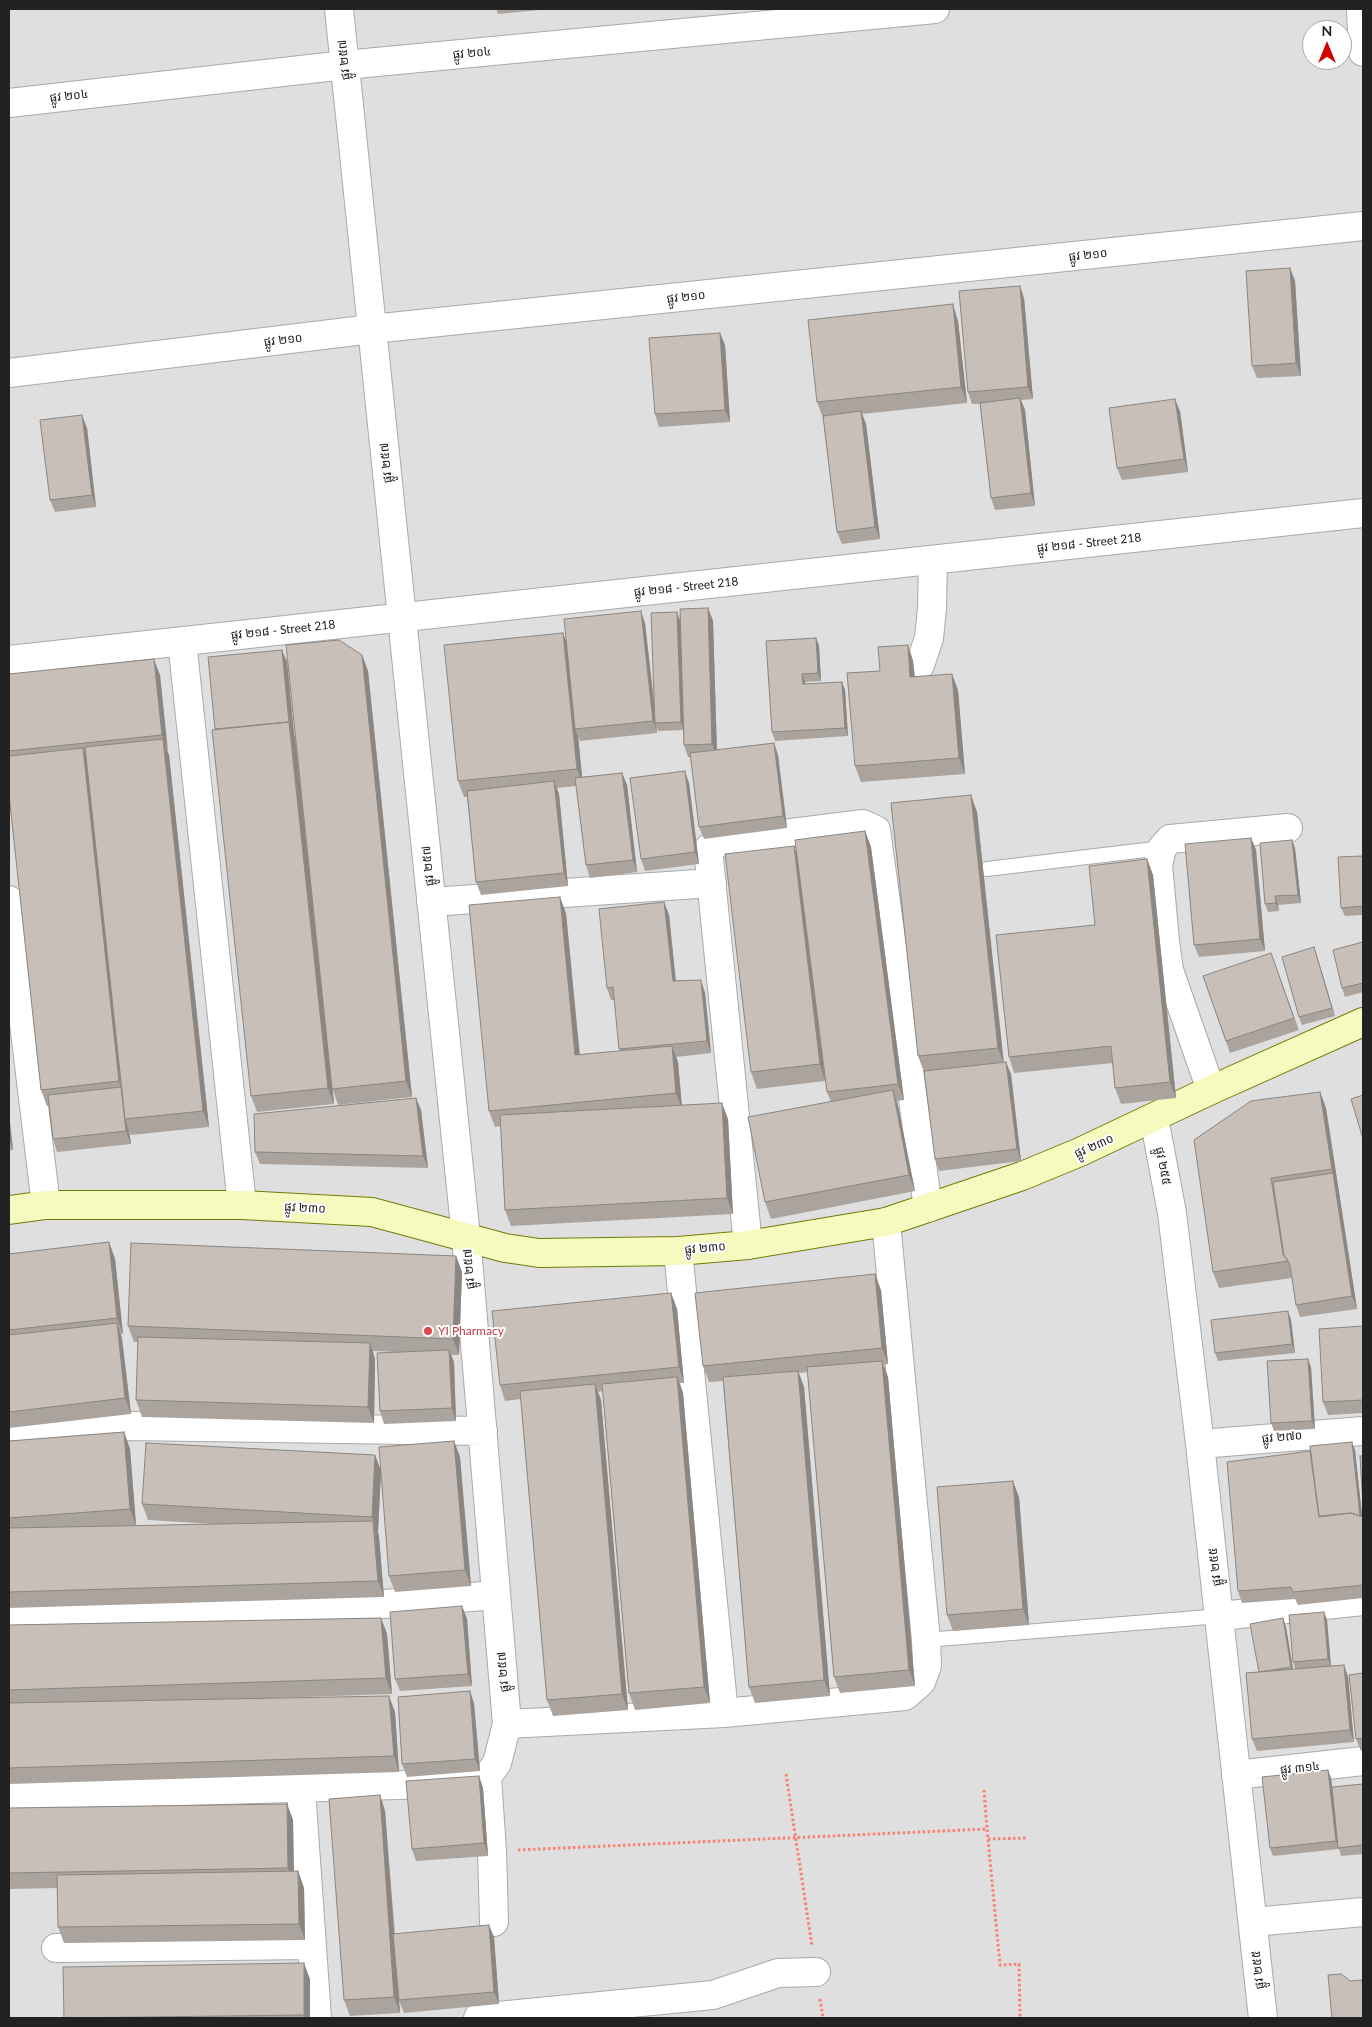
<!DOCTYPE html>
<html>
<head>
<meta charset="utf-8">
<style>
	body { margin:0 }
	#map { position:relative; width:1372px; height:2027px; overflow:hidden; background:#f2efe9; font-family:Lato,sans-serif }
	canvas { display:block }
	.frame { position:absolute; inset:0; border:10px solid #222; pointer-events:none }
	.north { position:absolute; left:1302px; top:20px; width:50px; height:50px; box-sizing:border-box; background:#fff; border:1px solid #a7a7a7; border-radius:50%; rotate:0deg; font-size:14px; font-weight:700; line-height:20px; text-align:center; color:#222 }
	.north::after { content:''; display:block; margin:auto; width:18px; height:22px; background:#d40000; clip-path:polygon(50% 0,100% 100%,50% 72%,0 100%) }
</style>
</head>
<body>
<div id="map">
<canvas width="1372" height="2027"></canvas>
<div class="frame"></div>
<div class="north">N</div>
</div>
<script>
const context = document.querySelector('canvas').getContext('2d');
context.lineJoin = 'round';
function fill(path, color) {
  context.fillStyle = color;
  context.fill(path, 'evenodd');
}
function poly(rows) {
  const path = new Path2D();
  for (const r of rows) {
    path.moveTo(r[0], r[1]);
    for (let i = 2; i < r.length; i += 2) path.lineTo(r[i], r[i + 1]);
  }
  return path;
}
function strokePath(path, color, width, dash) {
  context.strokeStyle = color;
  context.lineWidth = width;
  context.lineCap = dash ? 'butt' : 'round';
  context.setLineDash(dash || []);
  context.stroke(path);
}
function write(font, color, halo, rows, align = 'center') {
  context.font = font + ' Lato,"Noto Sans Khmer",sans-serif';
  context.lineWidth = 4;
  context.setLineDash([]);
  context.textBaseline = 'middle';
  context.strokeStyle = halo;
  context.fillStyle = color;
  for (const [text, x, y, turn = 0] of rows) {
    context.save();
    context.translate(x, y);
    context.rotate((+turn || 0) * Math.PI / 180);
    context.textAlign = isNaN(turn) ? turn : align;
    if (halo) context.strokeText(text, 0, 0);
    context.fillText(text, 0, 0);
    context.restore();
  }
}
fill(poly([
	[9,9,1363,9,1363,2018,9,2018],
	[1312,30,1342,30,1342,60,1312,60]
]), '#e0dfdf');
const lane = poly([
	[987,869,1162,848],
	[926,1640,1221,1616]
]);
const street = poly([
	[1361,9,1363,52],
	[9,103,345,65,935,9],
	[9,373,372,329,1363,226],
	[182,641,242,1205],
	[9,660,1363,513],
	[920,665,929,638,932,608,933,560],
	[9,900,46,1205],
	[431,902,712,883],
	[1211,1090,1169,970,1165,941,1158,865,1162,848,1170,839,1288,828],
	[1154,1118,1172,1213,1200,1444,1263,2018],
	[748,1245,709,859,709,848,720,842,863,824,876,830,928,1208],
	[678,1251,724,1713],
	[9,1436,127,1426,483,1431],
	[1200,1444,1363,1431],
	[9,1616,359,1606,496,1595],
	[1221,1616,1363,1601],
	[507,1724,724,1713,905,1696,921,1682,927,1666,926,1640,886,1222],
	[1236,1775,1363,1761],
	[487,1777,492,1851,494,1922],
	[301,1789,317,2018],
	[9,1796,469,1783,487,1777,497,1763,507,1724,466,1236,339,9],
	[1253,1922,1363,1912],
	[56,1948,311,1945],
	[478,2018,713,1995,778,1973,816,1972]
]);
const secondary = poly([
	[9,1210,46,1205,242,1205,372,1212,505,1248,539,1253,678,1251,748,1245,886,1222,1022,1176,1080,1152,1211,1090,1363,1022]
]);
strokePath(lane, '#a9a9a9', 16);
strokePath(street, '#a9a9a9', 30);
strokePath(secondary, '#707d05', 30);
strokePath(poly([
	[786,1774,812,1946],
	[984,1790,987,1829],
	[988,1839,1026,1838],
	[518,1850,987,1829,1000,1965,1019,1964,1020,2018],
	[820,1999,823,2018]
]), '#fa8072', 3, [2.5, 2.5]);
strokePath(lane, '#fff', 14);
strokePath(street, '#fff', 28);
strokePath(secondary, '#f7fabf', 28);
fill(poly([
	[496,9,550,9,498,14],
	[1290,268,1295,281,1301,376,1257,378,1252,366],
	[1024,298,1033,399,1021,400,1025,410,1035,506,995,510,991,498,980,404,972,404,968,392],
	[958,321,967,403,862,414,866,424,880,539,842,544,837,532,823,418,817,402],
	[725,345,730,422,659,427,655,414],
	[1180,411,1188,472,1122,480,1117,468],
	[87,428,96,507,55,512,50,500],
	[708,608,713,621,717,750,774,743,778,755,787,828,704,839,699,827,691,757,688,757,684,745,683,730,658,731,657,727,657,733,580,741,578,736,582,777,622,773,627,785,637,872,590,878,586,865,576,786,557,788,559,794,568,886,481,895,476,882,467,797,464,797,458,781,566,641,645,623,655,708,677,612,680,620],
	[816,638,819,646,821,681,805,682,805,684,842,682,845,690,848,736,775,741,772,732],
	[908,645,913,661,915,677,958,690,965,774,861,782,855,766,880,671],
	[282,650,287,662,294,734,295,738,362,655,368,671,412,1097,338,1105,333,1090,334,1104,257,1112,251,1096],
	[9,674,160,675,167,751,169,755,209,1127,131,1135,129,1131,131,1144,57,1152,53,1139,49,1106,47,1106,41,1090,9,795],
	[689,783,699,864,645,871,641,859],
	[977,812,1003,1062,1011,1074,1021,1161,939,1171,935,1159,924,1072,918,1056],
	[865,831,871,847,904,1100,897,1101,915,1191,771,1219,765,1202,831,1102,827,1092,820,1039,825,1081,757,1089,751,1072,796,853],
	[1251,838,1256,850,1265,951,1199,957,1194,945],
	[1295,848,1301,903,1278,905,1279,911,1268,912,1265,904],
	[1363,856,1363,915,1345,916,1341,908],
	[1147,859,1153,875,1176,1098,1121,1104,1115,1088,1113,1063,1014,1073,1009,1057,1095,925],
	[664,902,669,915,676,981,705,993,711,1053,676,1057,678,1062,682,1105,728,1119,733,1214,511,1226,505,1210,501,1126,495,1127,489,1111,566,913,580,1055,620,1051,615,1000,611,1000,607,988],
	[1363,942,1363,992,1345,997,1342,988],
	[1314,947,1335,1016,1302,1025,1299,1017],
	[1271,953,1299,1030,1230,1053,1203,976],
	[1320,1092,1326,1108,1357,1309,1300,1317,1296,1305,1292,1278,1219,1288,1213,1272],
	[416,1098,421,1110,428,1168,260,1164,255,1152],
	[9,1113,13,1150,9,1150],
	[109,1242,115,1259,123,1334,121,1334,122,1339,131,1414,9,1428,9,1254],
	[456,1256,462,1272,459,1355,451,1355,454,1362,456,1421,384,1424,380,1411,396,1352,373,1351,375,1359,374,1423,142,1417,136,1400,138,1342,134,1342,128,1326],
	[881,1290,888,1364,883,1365,888,1377,915,1686,840,1693,834,1677,808,1372,799,1373,804,1387,830,1696,755,1703,749,1687,723,1381,709,1382,703,1366],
	[671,1293,677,1309,684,1383,680,1383,683,1393,710,1703,635,1710,629,1693,603,1391,598,1392,601,1400,628,1710,553,1716,547,1700,521,1399,505,1401,500,1385],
	[1288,1311,1291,1320,1295,1353,1218,1361,1215,1353],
	[1363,1326,1363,1413,1328,1415,1323,1402],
	[1311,1367,1315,1429,1274,1431,1271,1423],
	[124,1432,130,1449,136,1525,123,1526,214,1524,148,1520,142,1504,375,1455,381,1471,378,1532,379,1537,384,1597,9,1608,9,1441],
	[454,1441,460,1457,471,1586,395,1592,389,1576],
	[1355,1450,1362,1516,1363,1517,1363,1598,1298,1605,1295,1599,1242,1603,1238,1591],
	[1019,1497,1029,1625,953,1631,947,1615],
	[462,1606,467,1619,472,1686,400,1691,395,1679],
	[1324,1612,1327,1620,1331,1666,1344,1665,1348,1677,1354,1742,1257,1751,1252,1739,1259,1672,1283,1618,1286,1627,1293,1669,1295,1669,1293,1662],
	[381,1618,387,1634,392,1694,242,1699,395,1712,399,1772,9,1784,9,1625],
	[1363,1673,1363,1751,1361,1751,1356,1739],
	[470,1691,474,1704,480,1771,407,1777,402,1764],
	[1328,1770,1331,1778,1332,1787,1363,1784,1363,1854,1341,1856,1339,1849,1273,1856,1270,1848],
	[479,1776,483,1788,488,1856,416,1861,412,1849],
	[380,1795,385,1811,395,1934,494,1937,499,2004,404,2013,399,2001,400,2013,350,2016,344,2000],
	[287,1804,293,1820,294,1872,298,1871,304,1888,305,1940,64,1943,58,1927,58,1888,9,1889,9,1808],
	[310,1979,310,2018,64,2018]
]), '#aba49e');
fill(poly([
	[1290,268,1295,281,1301,376,1296,363],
	[1020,286,1024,298,1033,399,1028,387],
	[953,304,958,321,967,403,961,387],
	[720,333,725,345,730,422,725,410],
	[1020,398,1025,410,1035,506,1031,493],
	[1175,399,1180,411,1188,472,1184,459],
	[861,411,866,424,880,539,875,527],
	[82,415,87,428,96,507,92,495],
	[708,608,713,621,717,756,712,744],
	[641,611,645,623,656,723,655,723,657,733,653,721],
	[677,612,680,621,684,730,681,722],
	[563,633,569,650,575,729,578,736,583,785,577,769],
	[816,638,819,646,821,681,818,673],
	[908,645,913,661,916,693,910,677],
	[282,650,287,662,294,734,295,738,334,1104,328,1088],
	[362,655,368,671,412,1097,406,1081],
	[154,659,160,675,168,751,162,735],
	[802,674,805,682,806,692,803,684],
	[952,674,958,690,965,774,959,758],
	[842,682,845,690,848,736,845,728],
	[163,739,169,755,209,1127,203,1111],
	[774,743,778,755,787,828,783,816],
	[83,748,89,764,121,1088,119,1081],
	[685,771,689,783,699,864,695,852],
	[622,773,627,785,637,872,633,860],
	[554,781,559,794,568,886,564,873],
	[971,795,977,812,1004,1064,998,1048],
	[865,831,871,847,904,1100,898,1084],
	[1251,838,1256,850,1265,951,1260,939],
	[1292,840,1295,848,1301,903,1298,895],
	[794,846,800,862,825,1081,820,1064],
	[1147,859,1153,875,1176,1098,1170,1082],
	[1275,896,1278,905,1279,911,1276,903],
	[560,897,566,913,581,1071,575,1055],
	[664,902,669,915,677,994,673,981],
	[1314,947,1317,956,1335,1016,1332,1008],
	[701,980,705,993,711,1053,707,1041],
	[672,1046,678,1062,682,1109,676,1093],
	[1006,1062,1011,1074,1021,1161,1017,1149],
	[893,1090,898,1106,915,1191,909,1175],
	[1320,1092,1326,1108,1357,1309,1352,1296,1333,1173,1332,1169],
	[416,1098,421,1110,428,1168,423,1156],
	[722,1103,728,1119,733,1214,727,1198],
	[9,1113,13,1150,9,1138],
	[125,1119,129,1131,131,1144,126,1131],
	[109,1242,115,1259,123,1334,117,1318],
	[456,1256,462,1272,459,1355,453,1339],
	[875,1274,881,1290,888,1364,882,1348],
	[671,1293,677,1309,684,1383,679,1367],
	[1288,1311,1291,1320,1295,1353,1292,1344],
	[117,1323,122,1339,131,1414,125,1398],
	[370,1343,375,1359,374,1423,368,1407],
	[449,1350,454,1362,456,1421,452,1408],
	[1308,1359,1311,1367,1315,1429,1312,1421],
	[882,1361,888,1377,915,1686,909,1670],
	[798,1371,804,1387,830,1696,824,1680],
	[677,1377,683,1393,710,1703,704,1687],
	[595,1384,601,1400,628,1710,622,1694],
	[124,1432,130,1449,136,1525,130,1509],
	[454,1441,460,1457,471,1586,465,1570],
	[1352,1442,1355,1450,1363,1524,1360,1516],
	[375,1455,381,1471,378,1532,379,1537,384,1597,378,1581,374,1522,372,1517],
	[1013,1481,1019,1497,1029,1625,1023,1609],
	[462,1606,467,1619,472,1686,468,1674],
	[1324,1612,1327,1620,1331,1667,1328,1659],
	[381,1618,387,1634,392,1694,386,1678],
	[1283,1618,1286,1627,1294,1675,1291,1667],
	[1344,1665,1348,1677,1354,1742,1350,1730],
	[470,1691,474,1704,480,1771,475,1759],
	[389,1696,395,1712,399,1772,394,1756],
	[1328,1770,1331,1778,1339,1849,1336,1841],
	[479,1776,483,1788,488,1856,484,1843],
	[380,1795,385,1811,400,2013,394,1997],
	[287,1804,293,1820,294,1884,288,1868],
	[298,1871,304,1888,305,1940,299,1924],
	[489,1925,494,1937,499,2004,494,1992],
	[304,1963,310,1979,310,2018,305,2018,304,2015]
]), '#8b8681');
const building = poly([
	[1290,268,1296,363,1252,366,1246,271,1290,268],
	[1020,286,1028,387,968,392,959,291,1020,286],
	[953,304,961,387,817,402,808,320,953,304],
	[720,333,725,410,655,414,649,338,720,333],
	[1020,398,1031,493,991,498,980,403,1020,398],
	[1175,399,1184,459,1117,468,1109,408,1175,399],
	[861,411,875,527,837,532,823,416,861,411],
	[82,415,92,495,50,500,40,420,82,415],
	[708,608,712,744,684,745,680,609,708,608],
	[641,611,653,721,575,729,564,619,641,611],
	[677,612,681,722,655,723,651,613,677,612],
	[563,633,577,769,458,781,444,645,563,633],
	[816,638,818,673,802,674,803,684,842,682,845,728,772,732,766,641,816,638],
	[339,640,362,655,406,1081,332,1089,286,645,339,640],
	[908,645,910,677,952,674,959,758,855,766,847,673,880,671,878,647,908,645],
	[282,650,289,722,215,729,208,657,282,650],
	[154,659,162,735,9,751,9,674,154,659],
	[289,722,328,1088,251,1096,212,730,289,722],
	[163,739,203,1111,125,1119,85,747,163,739],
	[774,743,783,816,699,827,690,753,774,743],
	[83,748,119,1081,41,1090,9,795,9,756,83,748],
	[685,771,695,852,641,859,630,778,685,771],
	[622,773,633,860,586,865,575,778,622,773],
	[554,781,564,873,476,882,467,791,554,781],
	[971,795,998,1048,918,1056,891,803,971,795],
	[865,831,898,1084,827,1092,795,840,865,831],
	[1251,838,1260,939,1194,945,1185,844,1251,838],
	[1292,840,1298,895,1275,896,1276,903,1265,904,1260,843,1292,840],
	[794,846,820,1064,751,1072,725,854,794,846],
	[1363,856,1363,906,1341,908,1338,857,1363,856],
	[1147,859,1170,1082,1115,1088,1111,1046,1009,1057,996,935,1095,925,1089,866,1147,859],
	[560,897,575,1055,672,1046,676,1093,489,1111,469,905,560,897],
	[664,902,673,981,701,980,707,1041,619,1049,613,987,607,988,599,909,664,902],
	[1363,942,1363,983,1342,988,1333,950,1363,942],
	[1314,947,1332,1008,1299,1017,1282,957,1314,947],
	[1271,953,1294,1018,1226,1041,1203,976,1271,953],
	[1006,1062,1017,1149,935,1159,924,1071,1006,1062],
	[121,1087,126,1131,53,1139,48,1095,121,1087],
	[893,1090,909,1175,765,1202,748,1117,893,1090],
	[1320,1092,1332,1169,1271,1178,1283,1254,1288,1261,1213,1272,1194,1140,1251,1101,1320,1092],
	[1363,1095,1363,1139,1351,1099,1363,1095],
	[416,1098,423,1156,255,1152,254,1114,416,1098],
	[722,1103,727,1198,505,1210,500,1115,722,1103],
	[1333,1173,1352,1296,1296,1305,1290,1265,1288,1261,1284,1256,1273,1182,1333,1173],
	[109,1242,117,1318,9,1330,9,1254,109,1242],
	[131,1243,456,1256,453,1339,128,1326,131,1243],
	[875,1274,882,1348,703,1366,695,1293,875,1274],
	[671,1293,679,1367,500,1385,492,1311,671,1293],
	[1288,1311,1292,1344,1215,1353,1211,1320,1288,1311],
	[117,1323,125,1398,9,1412,9,1335,117,1323],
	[1363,1326,1363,1400,1323,1402,1319,1329,1363,1326],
	[138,1337,370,1343,368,1407,136,1400,138,1337],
	[449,1350,452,1408,380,1411,377,1353,449,1350],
	[1308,1359,1312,1421,1271,1423,1267,1361,1308,1359],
	[882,1361,909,1670,834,1677,807,1367,882,1361],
	[798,1371,824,1680,749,1687,723,1377,798,1371],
	[677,1377,704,1687,629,1693,602,1384,677,1377],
	[595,1384,622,1694,547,1700,520,1391,595,1384],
	[124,1432,130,1509,9,1518,9,1441,124,1432],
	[454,1441,465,1570,389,1576,379,1447,454,1441],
	[1352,1442,1360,1516,1351,1513,1319,1516,1310,1446,1352,1442],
	[146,1443,375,1455,372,1517,142,1504,146,1443],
	[1310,1451,1319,1517,1351,1513,1363,1517,1363,1585,1293,1592,1291,1587,1238,1591,1227,1462,1310,1451],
	[1360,1456,1363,1456,1363,1506,1360,1456],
	[1013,1481,1023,1609,947,1615,937,1487,1013,1481],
	[373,1521,378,1581,9,1592,9,1528,373,1521],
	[462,1606,468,1674,395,1679,390,1612,462,1606],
	[1324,1612,1328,1659,1293,1662,1289,1615,1324,1612],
	[381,1618,386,1678,9,1690,9,1625,381,1618],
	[1283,1618,1291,1667,1259,1672,1250,1624,1283,1618],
	[1344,1665,1350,1730,1252,1739,1246,1673,1344,1665],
	[1363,1673,1363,1738,1356,1739,1349,1675,1363,1673],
	[470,1691,475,1759,402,1764,398,1697,470,1691],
	[389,1696,394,1756,9,1768,9,1703,389,1696],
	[1328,1770,1336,1841,1270,1848,1262,1777,1328,1770],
	[479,1776,484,1843,412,1849,406,1781,479,1776],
	[1363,1784,1363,1845,1338,1848,1332,1787,1363,1784],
	[380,1795,394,1997,344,2000,329,1799,380,1795],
	[287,1804,288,1868,9,1873,9,1808,287,1804],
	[298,1871,299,1924,58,1927,57,1875,298,1871],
	[489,1925,494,1992,399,2000,393,1934,489,1925],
	[304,1963,304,2015,64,2018,63,1967,304,1963],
	[1341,1974,1348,1979,1349,1981,1362,1980,1363,1993,1363,2018,1332,2018,1328,1975,1341,1974]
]);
fill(building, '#c7bfb8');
strokePath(building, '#8b8681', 1);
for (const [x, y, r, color] of [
	[428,1331,5,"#e0444e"]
]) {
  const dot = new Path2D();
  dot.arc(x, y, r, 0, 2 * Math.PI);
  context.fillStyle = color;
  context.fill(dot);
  strokePath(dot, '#fff', 2);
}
write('12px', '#222', '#fff', [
	["ផ្លូវ ២០៤",472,53,-5],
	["ផ្លូវ ២៥៧",344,60,-96],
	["ផ្លូវ ២០៤",69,96,-6],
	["ផ្លូវ ២១០",1088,255,-6],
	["ផ្លូវ ២១០",686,297,-6],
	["ផ្លូវ ២១០",283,340,-7],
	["ផ្លូវ ២៥៧",386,463,-96],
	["ផ្លូវ ២១៨ - Street 218",1089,543,-6],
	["ផ្លូវ ២១៨ - Street 218",686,587,-6],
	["ផ្លូវ ២១៨ - Street 218",283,630,-6],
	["ផ្លូវ ២៥៧",428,866,-96],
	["ផ្លូវ ២៣០",1094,1146,-24],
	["ផ្លូវ ២៥៥",1163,1166,79],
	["ផ្លូវ ២៣០",305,1208,3],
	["ផ្លូវ ២៣០",705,1248,-5],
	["ផ្លូវ ២៥៧",469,1269,-95],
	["ផ្លូវ ២៧០",1282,1437,-5],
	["ផ្លូវ ២៥៥",1215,1567,-97],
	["ផ្លូវ ២៥៧",503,1672,-95],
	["ផ្លូវ ៣១៤",1300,1768,-6],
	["ផ្លូវ ២៥៥",1258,1970,-96]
]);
write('12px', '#be3a42', '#fff', [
	["YI Pharmacy",438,1331]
], 'left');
</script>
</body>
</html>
